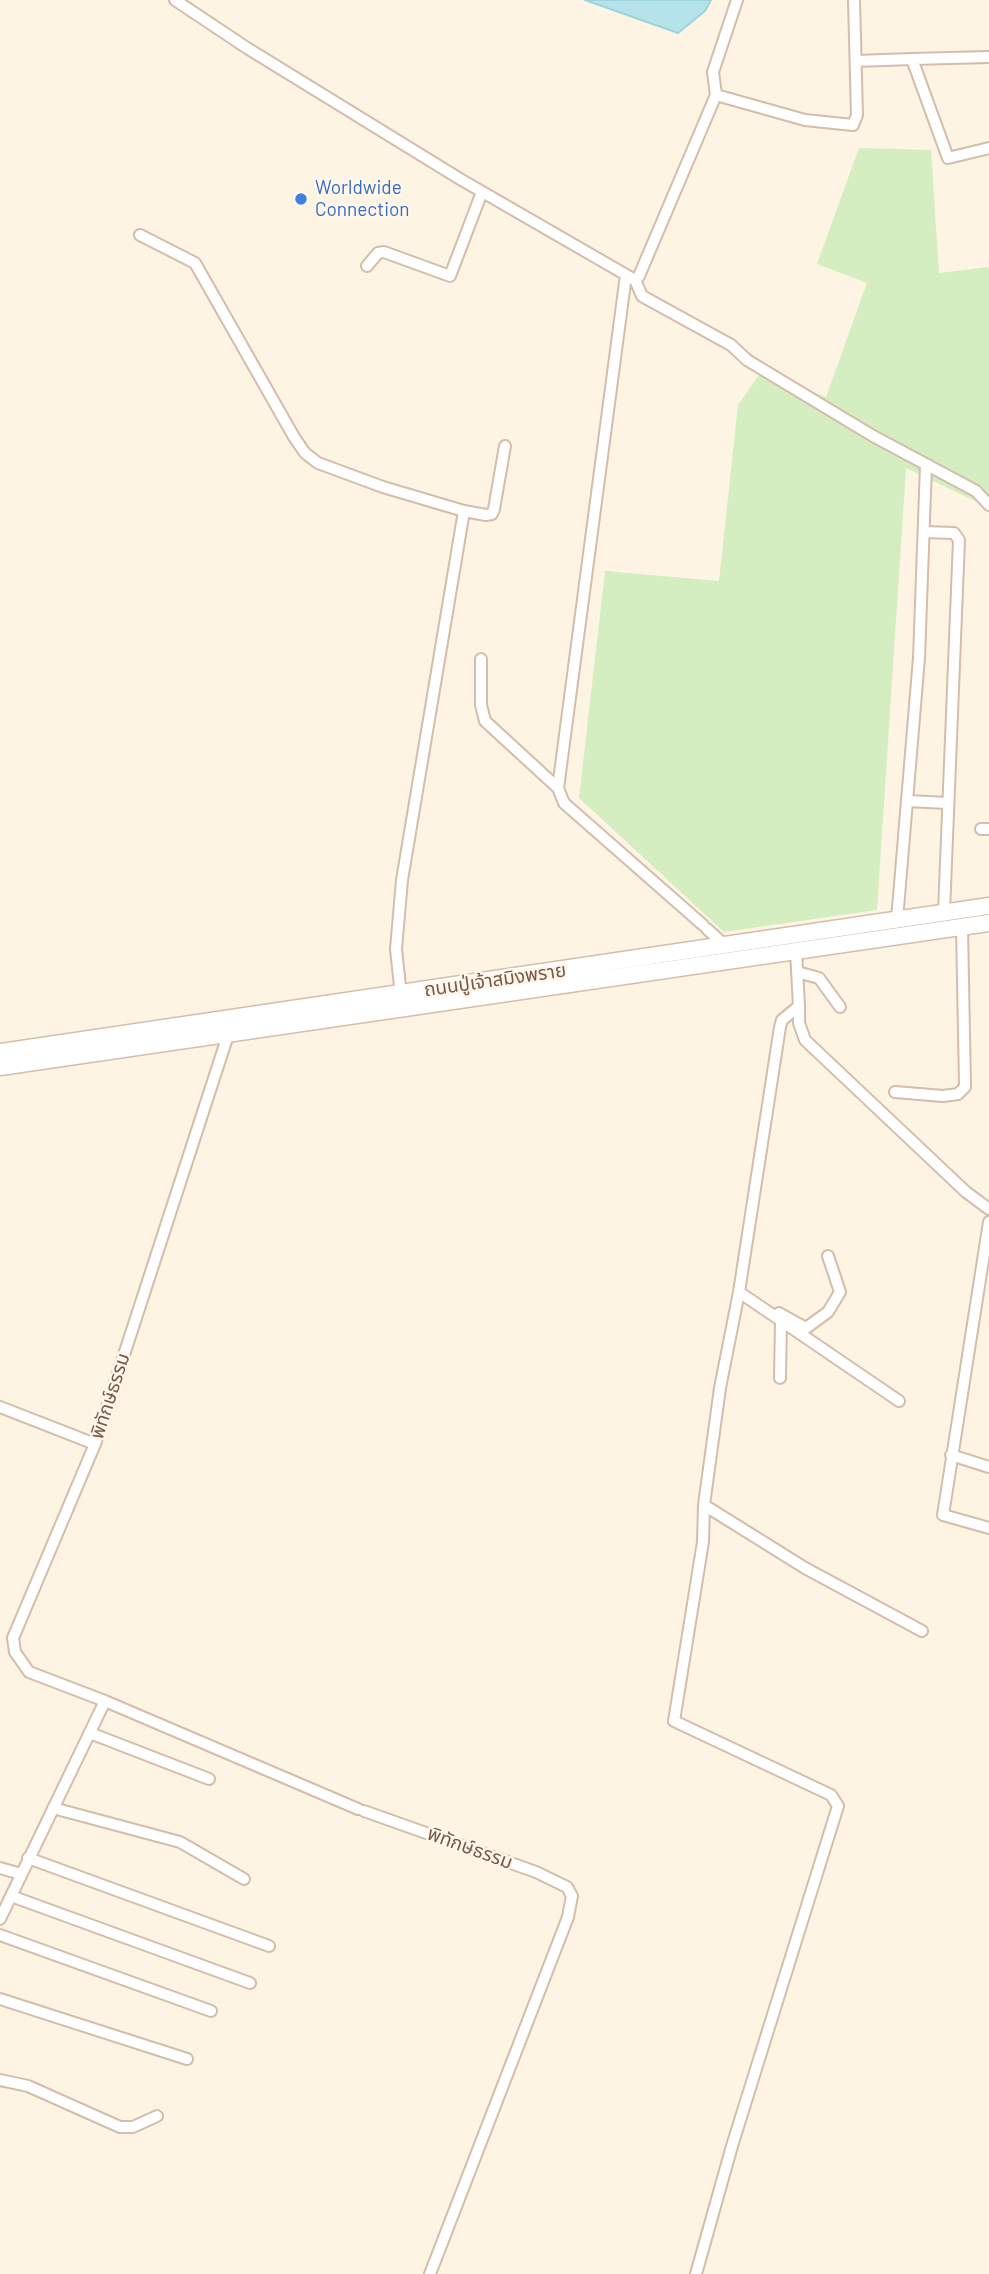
<!DOCTYPE html>
<html>
<head>
<meta charset="utf-8">
<style>
	body { margin:0 }
	canvas { display:block; background:#fef4e4 }
</style>
</head>
<body>
<canvas width="989" height="2274"></canvas>
<script>
const context = document.querySelector('canvas').getContext('2d');
context.lineJoin = 'round';
function fill(path, color) {
  context.fillStyle = color;
  context.fill(path, 'evenodd');
}
function poly(rows) {
  const path = new Path2D();
  for (const r of rows) {
    path.moveTo(r[0], r[1]);
    for (let i = 2; i < r.length; i += 2) path.lineTo(r[i], r[i + 1]);
  }
  return path;
}
function strokePath(path, color, width, dash) {
  context.strokeStyle = color;
  context.lineWidth = width;
  context.lineCap = dash ? 'butt' : 'round';
  context.setLineDash(dash || []);
  context.stroke(path);
}
function write(font, color, halo, rows, align = 'center') {
  context.font = font + ' Barlow,"Noto Sans Thai",sans-serif';
  context.lineWidth = 5;
  context.setLineDash([]);
  context.textBaseline = 'middle';
  context.strokeStyle = halo;
  context.fillStyle = color;
  for (const [text, x, y, turn = 0] of rows) {
    context.save();
    context.translate(x, y);
    context.rotate((+turn || 0) * Math.PI / 180);
    context.textAlign = isNaN(turn) ? turn : align;
    if (halo) context.strokeText(text, 0, 0);
    context.fillText(text, 0, 0);
    context.restore();
  }
}
fill(poly([
	[859,148,931,150,939,273,989,267,989,512,983,505,906,468,877,910,724,932,579,798,605,571,719,581,738,405,761,372,826,397,867,283,817,264]
]), '#d4eec1');
const water = poly([
	[585,0,711,0,705,11,678,33,585,0]
]);
fill(water, '#b6e3ea');
strokePath(water, '#9bd4dd', 2);
strokePath(poly([
	[737,345,757,360]
]), '#9bd4dd', 2.5);
const minor = poly([
	[175,0,247,48,460,179,635,280,639,276,716,95,805,120,853,125,857,115,854,0],
	[912,59,989,57],
	[856,61,912,59,948,158,989,148],
	[716,95,713,72,737,0],
	[140,235,195,263,294,437,305,453,318,463,383,487,464,511,486,515,492,514,494,509,505,446],
	[367,266,378,253,384,252,450,276,482,192],
	[626,275,558,788,564,803,703,925],
	[635,280,642,296,731,345,747,360,873,436,976,491,989,505],
	[924,532,954,533,959,540,944,912],
	[481,659,481,705,485,721,558,788],
	[908,801,947,803],
	[981,829,989,829],
	[897,920,919,658,926,465],
	[707,929,726,946],
	[797,972,819,978,840,1007],
	[401,996,396,949,402,880,464,511],
	[799,1006,799,1023,805,1040,966,1192,989,1209],
	[895,1092,943,1096,958,1094,965,1087,962,927],
	[989,1222,943,1515,989,1528],
	[739,1292,899,1401],
	[779,1313,806,1328,828,1312,840,1292,828,1256],
	[780,1378,781,1322],
	[0,1407,95,1444],
	[951,1455,989,1467],
	[704,1505,805,1568,922,1631],
	[105,1701,358,1809],
	[90,1733,209,1779],
	[53,1808,180,1842,244,1879],
	[364,1811,536,1872,567,1887,572,1896,568,1917,430,2274],
	[28,1858,269,1946],
	[0,1868,21,1874],
	[11,1896,250,1983],
	[0,1919,105,1701,29,1672,15,1652,13,1638,95,1444,230,1029],
	[0,1935,211,2011],
	[0,1999,187,2059],
	[0,2080,28,2086,120,2127,133,2127,157,2116],
	[696,2274,732,2146,838,1806,831,1795,674,1721,703,1542,704,1505,720,1388,739,1292,780,1027,782,1020,799,1006,796,951]
]);
const secondary = poly([
	[0,1052,989,906],
	[0,1067,989,923]
]);
strokePath(minor, '#d4bdab', 14);
strokePath(secondary, '#d7bca8', 19);
strokePath(minor, '#fff', 10);
strokePath(secondary, '#fff', 16);
for (const [x, y, r, color] of [
	[301,199,7,"#3f7fe0"]
]) {
  const dot = new Path2D();
  dot.arc(x, y, r, 0, 2 * Math.PI);
  context.fillStyle = color;
  context.fill(dot);
  strokePath(dot, '#fff7ec', 2.5);
}
write('19px', '#366cbe', '#fff7ec', [
	["Worldwide",315,188],
	["Connection",315,210]
], 'left');
write('19px', '#7a5846', '#fff7ec', [
	["ถนนปู่เจ้าสมิงพราย",495,980,-8],
	["พิทักษ์ธรรม",110,1396,-72],
	["พิทักษ์ธรรม",470,1848,20]
]);
</script>
</body>
</html>
